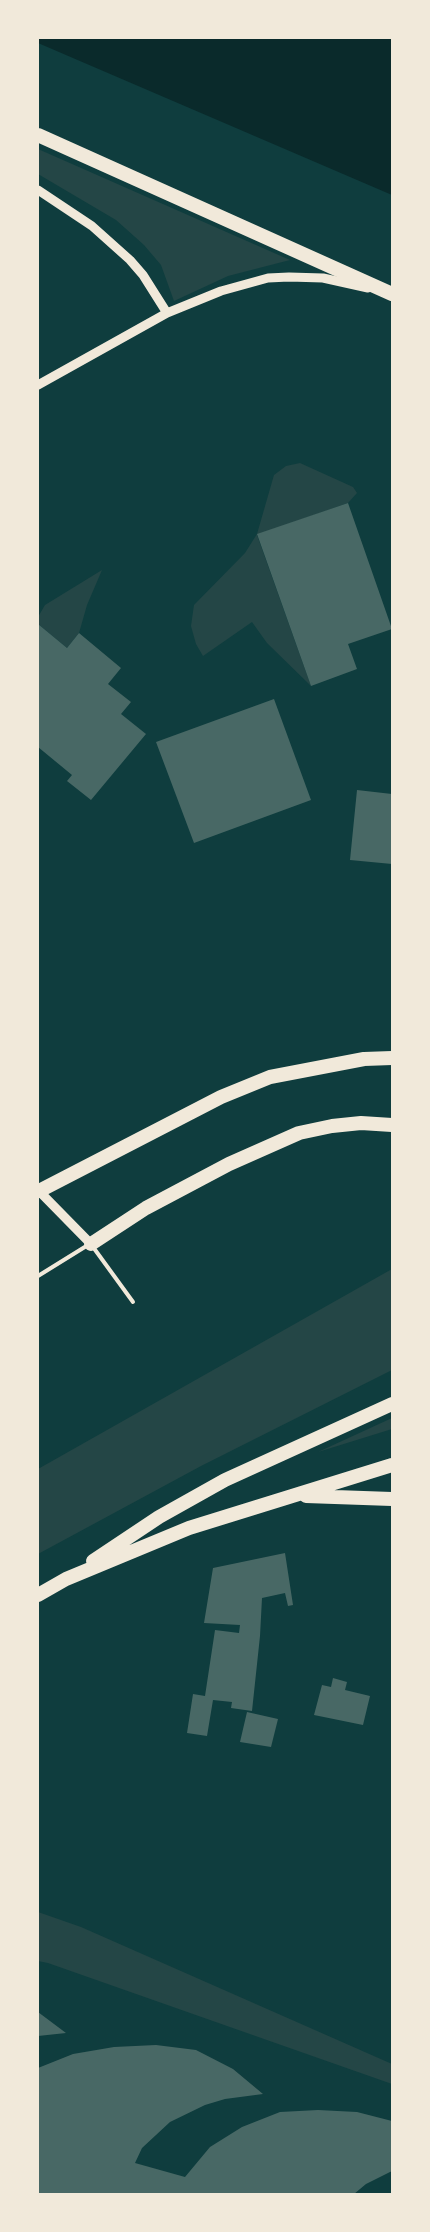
<!DOCTYPE html>
<html>
<head>
<meta charset="utf-8">
<style>
	body { margin:0 }
	#map { position:relative; width:430px; height:2232px; overflow:hidden; background:#0f3d3e; font-family:Arial,sans-serif }
	canvas { display:block }
	.frame { position:absolute; inset:0; border:39px solid #f1e9da; pointer-events:none }
</style>
</head>
<body>
<div id="map">
<canvas width="430" height="2232"></canvas>
<div class="frame"></div>
</div>
<script>
const context = document.querySelector('canvas').getContext('2d');
context.lineJoin = 'round';
function fill(path, color) {
  context.fillStyle = color;
  context.fill(path, 'evenodd');
}
function poly(rows) {
  const path = new Path2D();
  for (const r of rows) {
    path.moveTo(r[0], r[1]);
    for (let i = 2; i < r.length; i += 2) path.lineTo(r[i], r[i + 1]);
  }
  return path;
}
function strokePath(path, color, width, dash) {
  context.strokeStyle = color;
  context.lineWidth = width;
  context.lineCap = dash ? 'butt' : 'round';
  context.setLineDash(dash || []);
  context.stroke(path);
}
fill(poly([
	[38,149,290,260,228,276,174,301,161,265,144,245,116,220,38,174],
	[300,463,353,487,357,493,348,503,257,535,311,686,267,643,252,622,203,656,196,644,191,626,194,605,245,553,257,534,274,475,286,466],
	[102,570,87,605,79,633,67,648,38,624,38,617,45,605],
	[392,1269,392,1370,201,1466,38,1554,38,1469],
	[392,1418,392,1429,318,1452],
	[38,1912,81,1927,392,2064,392,2084,48,1963,38,1961]
]), '#244646');
fill(poly([
	[38,38,392,38,392,195,38,43]
]), '#0a2a2b');
fill(poly([
	[348,503,392,629,348,644,357,669,311,686,257,534],
	[38,624,67,648,79,633,121,668,108,684,131,702,121,714,146,734,91,800,67,781,72,775,38,747],
	[274,699,311,800,194,843,156,742],
	[357,790,392,794,392,864,350,860],
	[285,1553,293,1605,288,1606,285,1593,262,1598,260,1636,252,1711,231,1708,232,1702,213,1700,207,1736,187,1733,193,1694,205,1696,215,1630,239,1633,240,1625,204,1623,213,1568],
	[333,1678,347,1682,345,1690,370,1696,363,1725,314,1715,322,1685,331,1687],
	[247,1712,278,1719,271,1747,240,1742],
	[38,2012,66,2033,38,2036],
	[156,2045,196,2050,233,2069,263,2094,225,2099,205,2105,170,2122,142,2148,135,2163,185,2177,210,2147,242,2127,280,2112,318,2110,357,2112,392,2121,392,2171,366,2184,354,2194,38,2194,38,2068,73,2054,114,2047]
]), '#486865');
strokePath(poly([
	[93,1247,133,1302],
	[38,1276,88,1245]
]), '#f1e9da', 4);
strokePath(poly([
	[38,190,92,226,130,260,143,275,167,313],
	[38,385,167,313,221,291,268,278,289,277,323,278,368,288],
	[38,1190,91,1244]
]), '#f1e9da', 9);
strokePath(poly([
	[38,135,392,294],
	[39,1191,221,1097,270,1077,364,1059,392,1058],
	[91,1244,146,1208,229,1164,299,1133,332,1126,361,1123,392,1125],
	[306,1496,392,1499],
	[93,1561,159,1517,225,1480,392,1404],
	[38,1595,66,1579,189,1528,392,1465]
]), '#f1e9da', 14);
</script>
</body>
</html>
